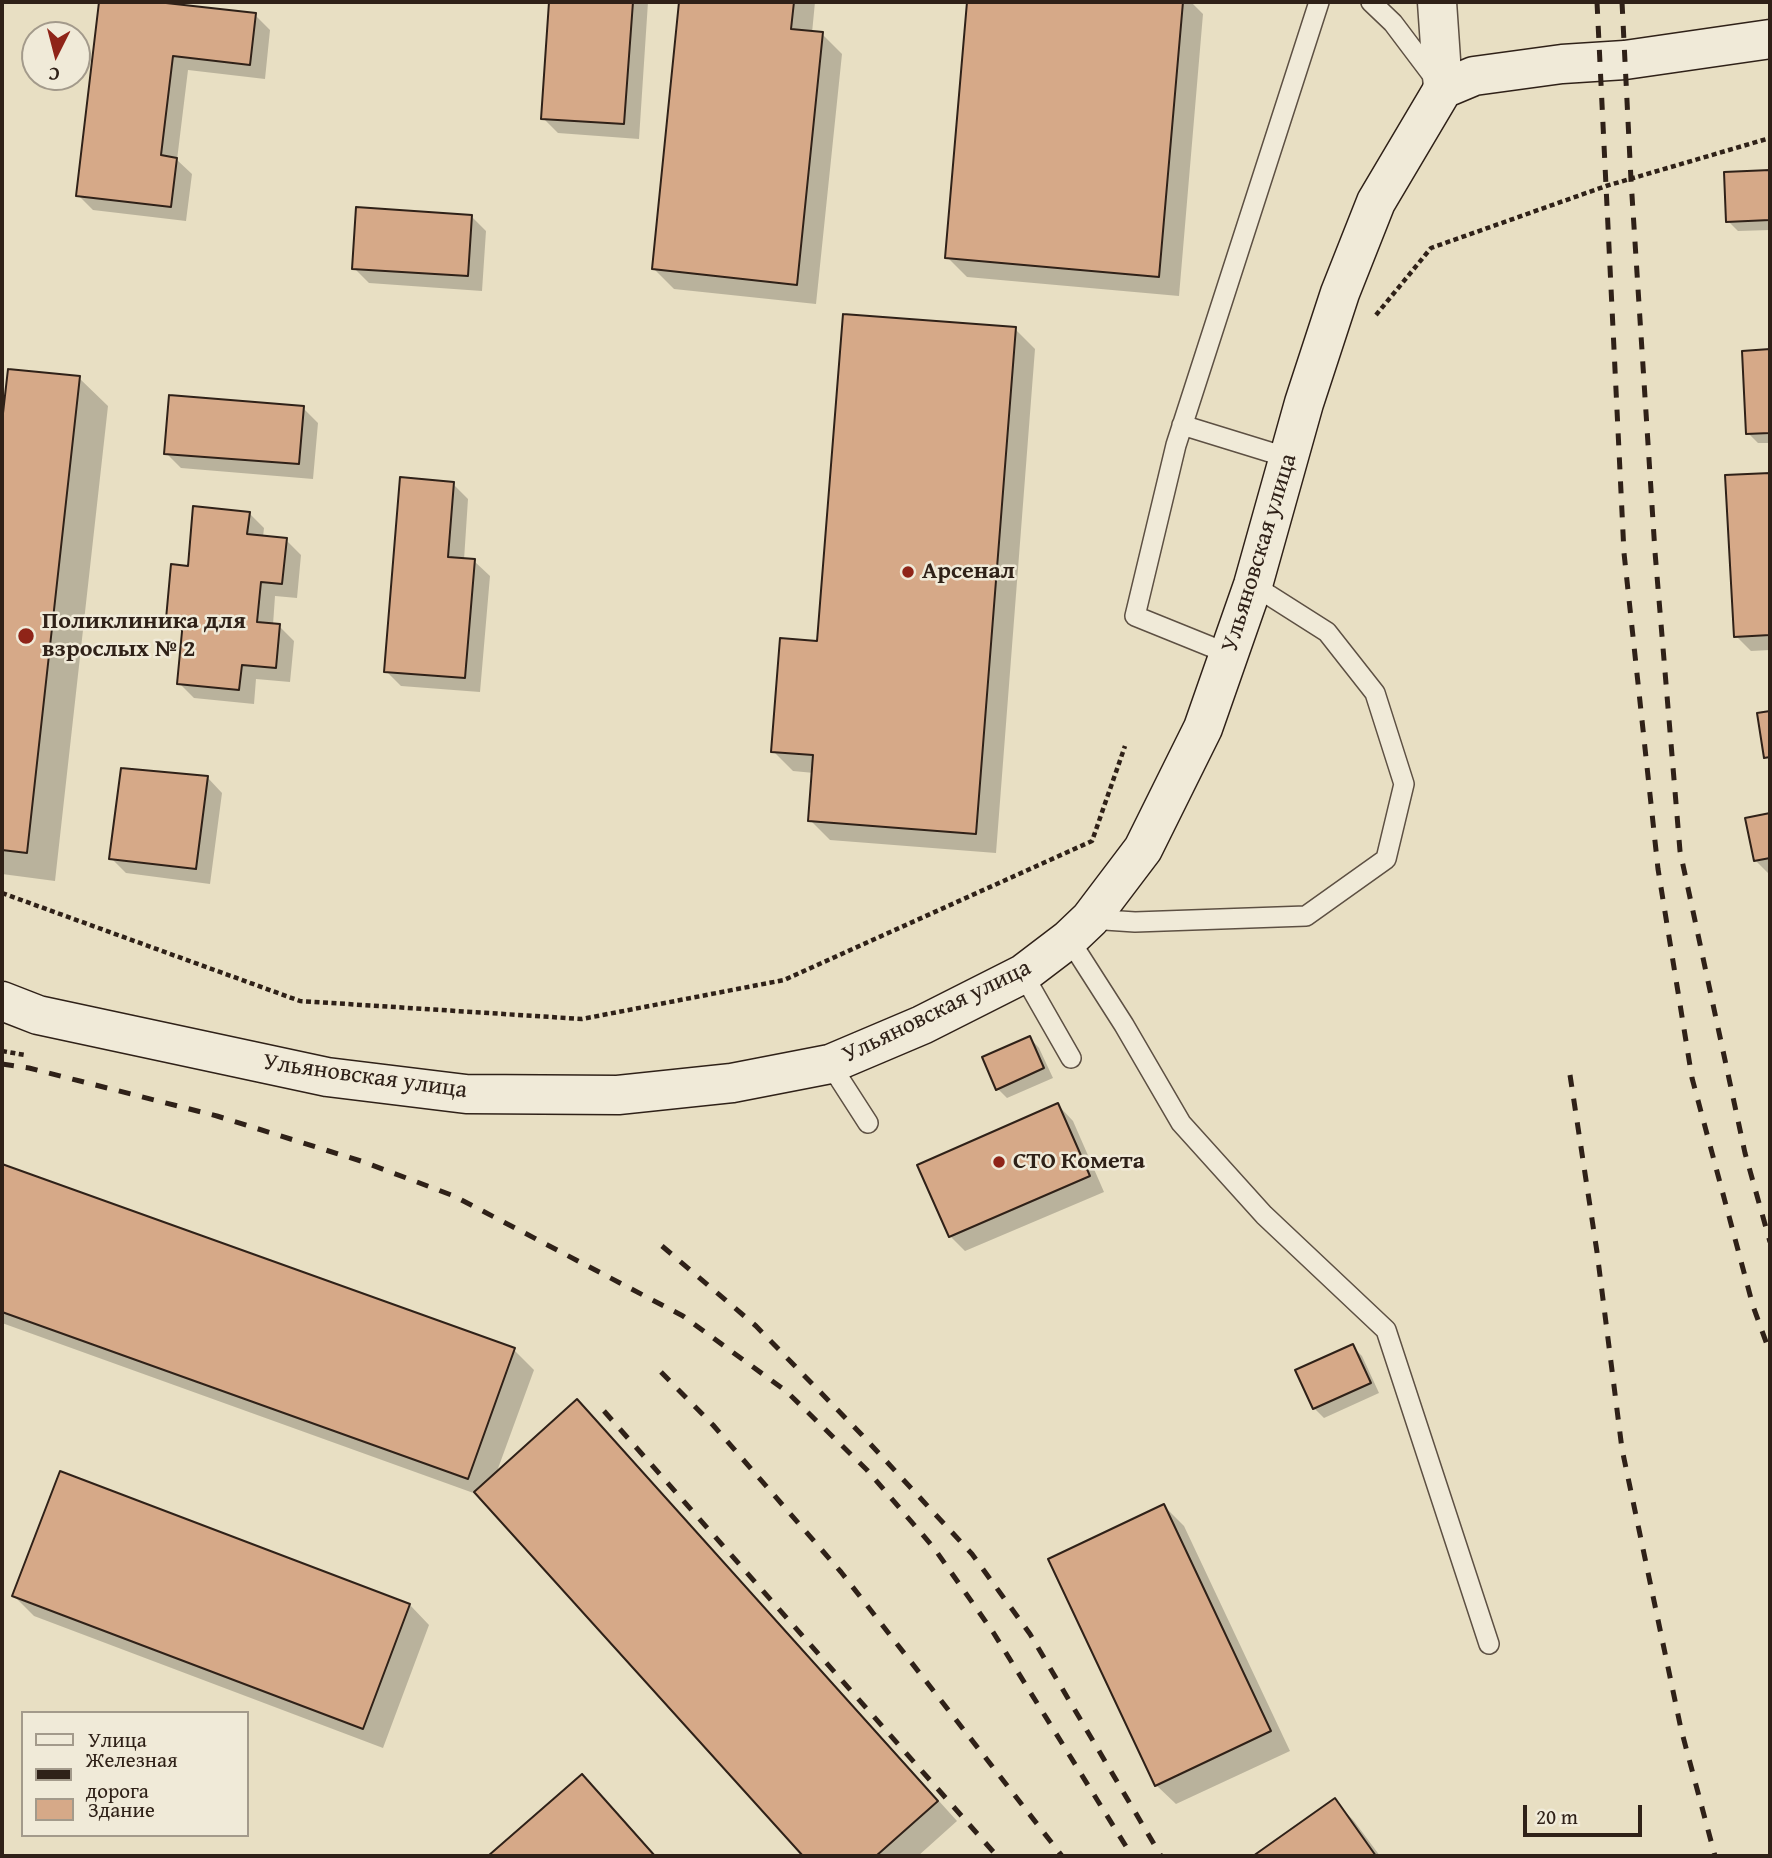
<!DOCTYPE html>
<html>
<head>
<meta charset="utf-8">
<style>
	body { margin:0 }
	#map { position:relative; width:1772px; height:1858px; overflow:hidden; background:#e8dfc3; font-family:"Gentium Book Plus",serif }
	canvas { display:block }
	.frame { position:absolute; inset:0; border:4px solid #2f2118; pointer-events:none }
	.legend { position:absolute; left:21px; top:1711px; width:228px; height:126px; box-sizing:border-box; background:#f0ead8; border:2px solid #a39a8b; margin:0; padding:9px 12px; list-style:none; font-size:21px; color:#2f2118 }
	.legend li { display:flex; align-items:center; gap:14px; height:35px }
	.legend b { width:35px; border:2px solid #a39a8b }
	.north { position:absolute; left:21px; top:21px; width:70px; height:70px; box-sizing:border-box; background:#f0ead8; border:2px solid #a39a8b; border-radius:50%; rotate:186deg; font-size:19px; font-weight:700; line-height:28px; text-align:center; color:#2f2118 }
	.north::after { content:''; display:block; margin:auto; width:24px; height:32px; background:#8f2418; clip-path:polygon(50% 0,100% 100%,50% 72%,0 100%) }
	.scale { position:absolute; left:1523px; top:1805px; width:119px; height:32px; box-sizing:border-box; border:4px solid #2f2118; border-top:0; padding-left:9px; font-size:21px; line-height:24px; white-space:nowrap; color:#2f2118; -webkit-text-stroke:5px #f0ead8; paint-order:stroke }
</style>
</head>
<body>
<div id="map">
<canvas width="1772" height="1858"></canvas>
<div class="frame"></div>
<ul class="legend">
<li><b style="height:9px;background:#f0ead8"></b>Улица</li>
<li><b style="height:9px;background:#2f2118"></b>Железная дорога</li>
<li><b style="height:19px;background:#d6a988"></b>Здание</li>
</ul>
<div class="north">С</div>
<div class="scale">20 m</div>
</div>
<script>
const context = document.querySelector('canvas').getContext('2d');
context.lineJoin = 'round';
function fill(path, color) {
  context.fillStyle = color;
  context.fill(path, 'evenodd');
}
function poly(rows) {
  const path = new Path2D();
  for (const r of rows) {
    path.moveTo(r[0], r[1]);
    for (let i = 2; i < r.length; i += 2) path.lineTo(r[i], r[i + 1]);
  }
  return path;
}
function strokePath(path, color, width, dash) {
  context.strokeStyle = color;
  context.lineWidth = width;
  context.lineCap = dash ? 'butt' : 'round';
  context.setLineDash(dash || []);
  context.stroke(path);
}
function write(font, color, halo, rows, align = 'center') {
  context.font = font + ' "Gentium Book Plus",serif';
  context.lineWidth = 5;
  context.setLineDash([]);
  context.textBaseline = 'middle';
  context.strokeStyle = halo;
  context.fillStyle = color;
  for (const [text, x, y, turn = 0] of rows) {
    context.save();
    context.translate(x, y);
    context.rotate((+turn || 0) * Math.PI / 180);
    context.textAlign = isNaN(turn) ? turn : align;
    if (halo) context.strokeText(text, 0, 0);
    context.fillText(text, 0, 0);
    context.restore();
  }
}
fill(poly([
	[101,2,142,2,255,15,270,30,265,79,188,70,177,160,192,174,186,221,93,210,78,195],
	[551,2,648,2,639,139,558,133,543,118],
	[681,2,815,2,812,33,822,34,842,54,816,304,674,289,654,269],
	[969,2,1191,2,1203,14,1179,296,967,277,947,257],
	[1770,171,1770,230,1738,231,1728,221,1726,173],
	[471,216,486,231,482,291,369,283,354,268],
	[1015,329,1035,349,996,853,830,840,810,820,814,773,793,771,773,751,818,643],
	[1770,351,1770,443,1758,443,1748,433,1744,352],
	[9,371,79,378,108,406,55,881,2,874,2,438],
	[303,408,318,423,313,479,181,468,166,453],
	[1770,474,1770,650,1751,651,1736,636,1726,477],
	[453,484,468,499,464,560,474,561,490,576,480,692,401,686,386,671],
	[249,513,264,528,263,537,286,540,301,555,297,598,275,596,273,625,279,626,294,641,290,682,256,679,254,704,194,698,179,683,184,634,168,618,190,568],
	[207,777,222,793,210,884,126,873,111,858],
	[1770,815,1770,875,1756,861,1747,819],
	[1030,1038,1039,1048,1053,1078,1007,1098,997,1088],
	[1058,1105,1073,1121,1104,1192,965,1251,950,1236],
	[2,1166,514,1350,534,1370,496,1474,596,1421,957,1821,918,1856,805,1856,479,1495,2,1323],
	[1352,1346,1362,1356,1379,1393,1324,1418,1314,1408,1297,1371],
	[61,1474,410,1605,429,1625,383,1748,34,1616,14,1596],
	[1164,1506,1184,1526,1290,1751,1176,1804,1156,1785],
	[581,1776,655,1856,490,1856],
	[1335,1801,1354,1821,1380,1856,1256,1856]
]), '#0003');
const building = poly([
	[99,2,157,2,256,13,250,65,173,56,161,155,177,158,171,207,76,196,99,2],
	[549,2,633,2,624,124,541,119,549,2],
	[679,2,794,2,791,29,823,32,797,285,652,269,679,2],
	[967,2,1183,2,1159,277,945,258,967,2],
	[1770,170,1770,220,1726,222,1724,172,1770,170],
	[356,207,472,215,468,276,352,269,356,207],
	[843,314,1016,327,976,834,808,821,813,755,771,752,780,638,817,641,843,314],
	[1770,349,1770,433,1746,434,1742,351,1770,349],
	[8,369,80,376,27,853,2,850,2,422,8,369],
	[169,395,304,406,299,464,164,454,169,395],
	[1770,473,1770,635,1734,637,1725,475,1770,473],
	[400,477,454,482,448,557,475,559,465,678,384,672,400,477],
	[193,506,250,512,247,534,287,538,282,584,261,582,257,622,280,624,276,668,242,665,239,690,177,684,183,621,166,619,171,564,188,566,193,506],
	[1770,711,1770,757,1764,758,1757,713,1770,711],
	[121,768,208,776,196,869,109,859,121,768],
	[1770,813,1770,858,1754,861,1745,818,1770,813],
	[1030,1036,1044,1068,996,1090,982,1057,1030,1036],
	[1058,1103,1090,1176,949,1237,917,1165,1058,1103],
	[2,1164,515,1348,468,1479,2,1312,2,1164],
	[1353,1344,1371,1383,1313,1409,1295,1370,1353,1344],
	[577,1399,938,1801,876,1856,803,1856,474,1492,577,1399],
	[60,1471,410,1604,363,1729,12,1596,60,1471],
	[1164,1504,1271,1731,1155,1786,1048,1559,1164,1504],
	[582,1774,655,1856,488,1856,582,1774],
	[1335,1798,1376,1856,1253,1856,1335,1798]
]);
fill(building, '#d6a988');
strokePath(building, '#2f2118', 2);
const lane = poly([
	[1371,2,1393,23,1436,80],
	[1182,425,1289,458],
	[1229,654,1135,616,1176,445,1319,2],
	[1090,919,1135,922,1306,916,1386,859,1404,784,1375,693,1327,632,1253,585],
	[1069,939,1124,1025,1181,1123,1264,1215,1386,1330,1489,1644],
	[1023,974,1071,1058],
	[830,1064,868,1123]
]);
const street = poly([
	[1437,2,1443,89]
]);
const secondary = poly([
	[2,1001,38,1015,327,1077,466,1094,618,1095,732,1083,830,1064,922,1025,1023,974,1069,939,1090,919,1143,849,1203,728,1253,585,1304,403,1340,293,1376,202,1443,89,1474,76,1562,64,1625,60,1770,39]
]);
strokePath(lane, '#5d5043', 22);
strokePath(street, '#5d5043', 41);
strokePath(secondary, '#2f2118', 41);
strokePath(poly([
	[1376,315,1431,248,1606,186,1770,138],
	[2,893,300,1001,582,1019,784,980,1092,841,1125,746],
	[2,1051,25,1055]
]), '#2f2118', 4.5, [5, 3.5]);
strokePath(lane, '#f0ead8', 19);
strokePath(street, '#f0ead8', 38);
strokePath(secondary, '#f0ead8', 38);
strokePath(poly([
	[1597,2,1624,553,1658,869,1692,1078,1753,1306,1770,1353],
	[1622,2,1631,180,1655,552,1680,851,1745,1153,1770,1242],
	[2,1064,29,1068,217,1116,364,1162,454,1196,683,1316,786,1391,867,1470,934,1548,993,1632,1132,1856],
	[1570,1075,1597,1252,1622,1449,1681,1729,1715,1856],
	[662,1246,756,1326,862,1435,972,1554,1030,1634,1161,1856],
	[661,1372,713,1425,841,1572,1062,1856],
	[604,1411,997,1856]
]), '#2f2118', 5, [12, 12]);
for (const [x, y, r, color] of [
	[908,572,7,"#8f2418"],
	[26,636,9,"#8f2418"],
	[999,1162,7,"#8f2418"]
]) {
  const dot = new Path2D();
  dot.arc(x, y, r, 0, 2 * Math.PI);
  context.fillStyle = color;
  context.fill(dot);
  strokePath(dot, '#f0ead8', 2.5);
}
write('24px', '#2f2118', '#f0ead8', [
	["Ульяновская улица",1260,553,-73],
	["Ульяновская улица",937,1012,-26],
	["Ульяновская улица",365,1077,8]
]);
write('bold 24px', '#2f2118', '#f0ead8', [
	["Арсенал",922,572],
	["Поликлиника для",42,622],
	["взрослых № 2",42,650],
	["СТО Комета",1013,1162]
], 'left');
</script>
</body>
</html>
